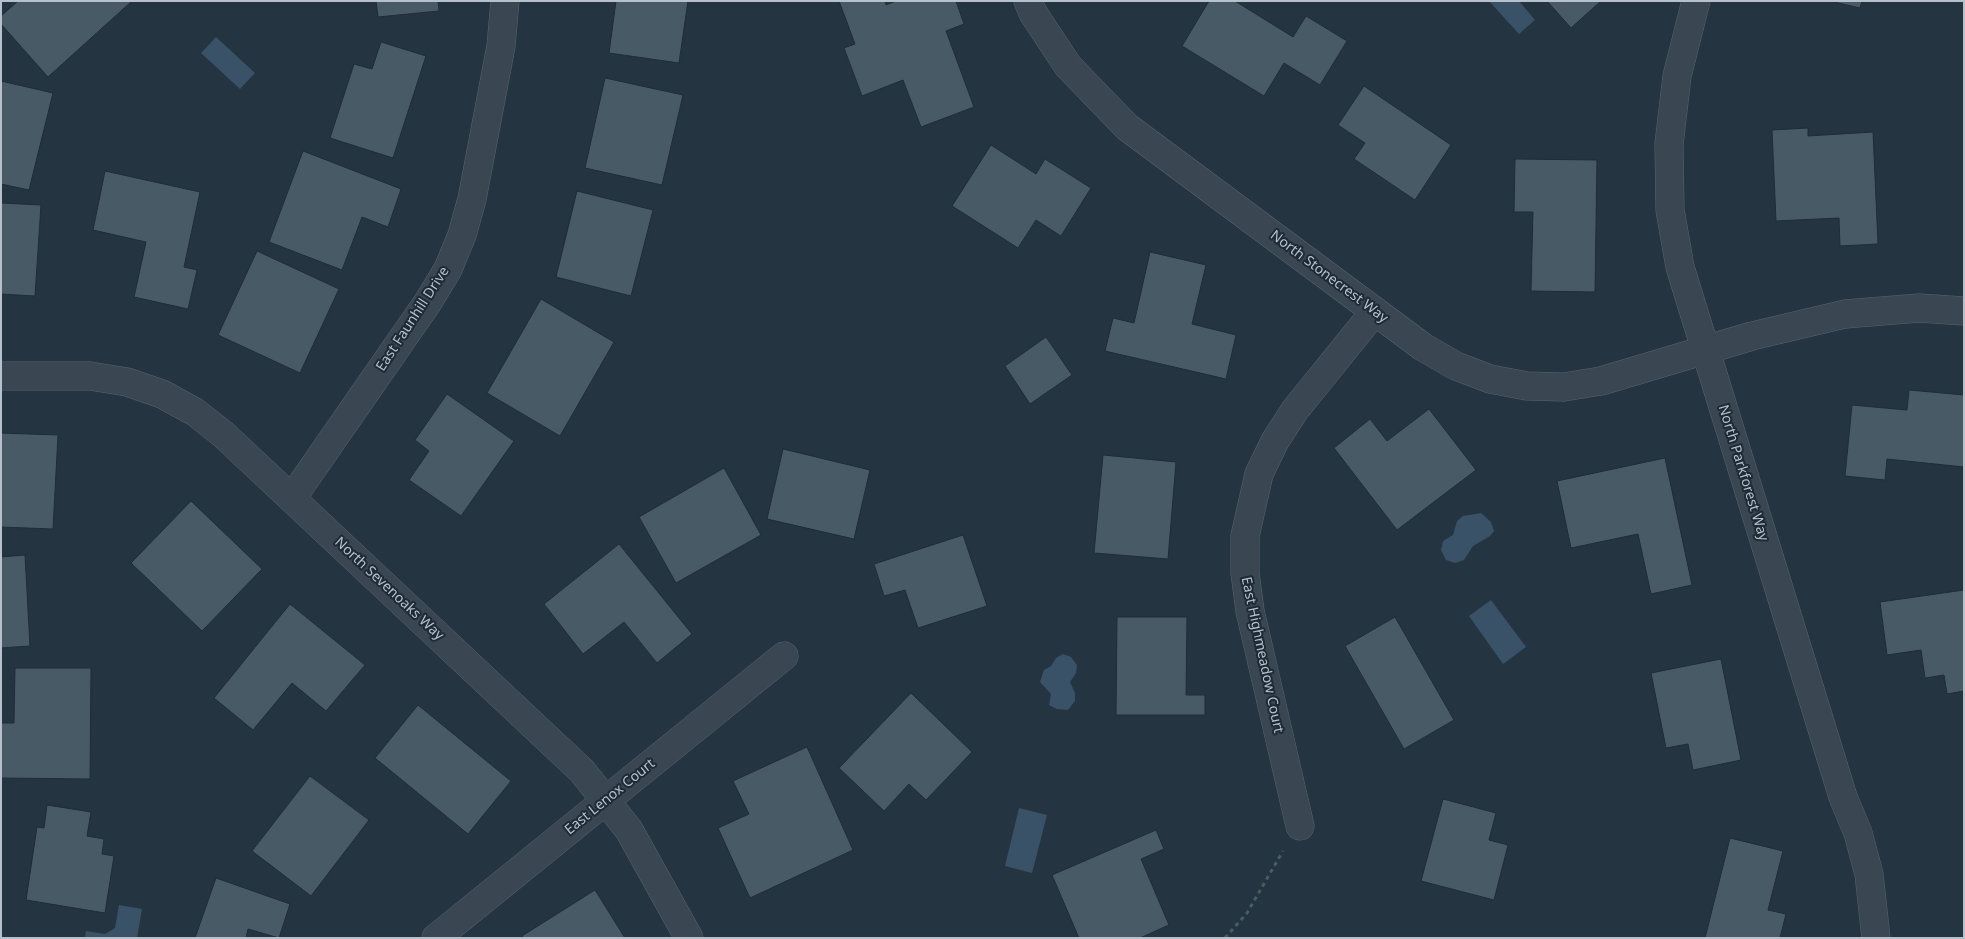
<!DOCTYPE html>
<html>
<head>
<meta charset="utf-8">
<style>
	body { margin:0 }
	#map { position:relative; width:1965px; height:939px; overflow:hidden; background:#253441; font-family:"Noto Sans",sans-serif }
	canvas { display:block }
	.frame { position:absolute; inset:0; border:2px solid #b6c1cb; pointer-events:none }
</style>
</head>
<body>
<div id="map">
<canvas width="1965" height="939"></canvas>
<div class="frame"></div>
</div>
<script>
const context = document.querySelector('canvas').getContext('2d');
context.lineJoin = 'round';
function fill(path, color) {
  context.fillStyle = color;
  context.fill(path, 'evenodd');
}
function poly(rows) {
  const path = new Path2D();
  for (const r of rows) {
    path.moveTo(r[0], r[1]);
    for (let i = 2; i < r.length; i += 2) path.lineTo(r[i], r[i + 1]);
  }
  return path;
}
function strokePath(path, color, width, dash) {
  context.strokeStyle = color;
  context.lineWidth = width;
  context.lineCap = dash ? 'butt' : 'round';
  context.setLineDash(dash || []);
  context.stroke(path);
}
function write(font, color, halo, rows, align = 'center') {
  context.font = font + ' "Noto Sans",sans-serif';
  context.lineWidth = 4;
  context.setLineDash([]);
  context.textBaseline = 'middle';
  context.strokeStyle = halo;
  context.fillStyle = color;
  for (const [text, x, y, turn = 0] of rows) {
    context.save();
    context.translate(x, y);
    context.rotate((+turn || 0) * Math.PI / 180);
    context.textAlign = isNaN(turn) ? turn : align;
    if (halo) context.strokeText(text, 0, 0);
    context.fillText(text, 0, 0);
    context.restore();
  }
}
fill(poly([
	[1489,1,1519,1,1535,20,1519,34],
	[216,37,255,73,240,89,201,53],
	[1481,513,1491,522,1494,531,1490,536,1473,546,1464,560,1455,563,1446,560,1441,550,1443,541,1453,535,1457,521,1463,516],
	[1491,600,1526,647,1503,664,1469,616],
	[1063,654,1071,657,1077,665,1076,673,1070,682,1075,693,1075,701,1068,710,1057,709,1049,705,1051,694,1040,682,1044,670,1051,666,1056,658],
	[1019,808,1047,815,1032,873,1005,866],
	[119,905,142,909,137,938,85,938,86,931,105,934,115,928]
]), '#395268');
const building = poly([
	[18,1,132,1,48,77,1,24,1,16,18,1],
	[376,1,438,1,439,11,378,17,376,1],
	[616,1,688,1,679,63,609,53,616,1],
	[839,1,885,1,886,5,896,1,956,1,964,24,946,31,974,107,921,127,903,80,862,96,844,48,855,44,839,1],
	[1209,1,1235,1,1293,37,1306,16,1347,41,1320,85,1284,63,1264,96,1182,46,1209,1],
	[1547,1,1601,1,1571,28,1547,1],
	[1830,1,1862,1,1860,8,1830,1],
	[381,42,426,56,393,158,330,138,354,64,372,69,381,42],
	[605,78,683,95,662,185,585,168,605,78],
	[1,81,53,93,29,190,1,184,1,81],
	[1364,86,1451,145,1415,200,1354,159,1365,143,1338,125,1364,86],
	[1808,128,1808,136,1873,132,1878,244,1840,246,1839,218,1776,221,1772,130,1808,128],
	[991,145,1036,174,1045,159,1091,188,1061,236,1036,220,1018,248,952,206,991,145],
	[303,151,401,189,388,227,362,217,342,270,269,242,303,151],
	[1515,159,1597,160,1595,292,1531,291,1533,212,1514,212,1515,159],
	[105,171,200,192,184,267,197,270,188,309,134,297,146,242,93,230,105,171],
	[577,191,653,210,631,296,556,277,577,191],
	[1,203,41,205,35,296,1,294,1,203],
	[257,251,339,289,300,373,218,335,257,251],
	[1150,252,1206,265,1192,324,1236,335,1226,379,1105,351,1113,318,1134,323,1150,252],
	[541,299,614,342,560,436,487,393,541,299],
	[1046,337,1072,375,1030,404,1005,366,1046,337],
	[1909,390,1964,395,1964,467,1887,459,1885,480,1845,476,1852,405,1907,410,1909,390],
	[447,394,514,441,461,516,409,480,429,451,415,440,447,394],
	[1429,409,1476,470,1397,530,1334,448,1370,419,1387,441,1429,409],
	[1,433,58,435,53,529,1,527,1,433],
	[783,449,870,470,854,539,767,519,783,449],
	[1103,455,1176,462,1168,559,1094,553,1103,455],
	[1665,458,1692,585,1651,594,1638,534,1571,548,1557,481,1665,458],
	[724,468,761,535,676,583,639,517,724,468],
	[191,501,262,569,202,631,131,563,191,501],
	[963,535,987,606,918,628,905,590,884,596,874,564,963,535],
	[619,544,692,634,657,663,624,622,583,654,544,604,619,544],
	[25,555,30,646,1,648,1,557,25,555],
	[1964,590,1964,691,1947,694,1944,675,1925,678,1921,650,1887,655,1880,602,1964,590],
	[290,604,365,665,326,711,292,683,253,730,214,698,290,604],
	[1117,617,1187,617,1186,695,1205,695,1205,715,1116,715,1117,617],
	[1395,617,1454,720,1404,749,1345,646,1395,617],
	[1721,659,1741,760,1693,770,1688,744,1666,748,1651,673,1721,659],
	[15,668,91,668,90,779,1,778,1,723,14,723,15,668],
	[911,693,972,752,926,800,909,784,884,811,839,768,911,693],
	[418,705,511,781,468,834,375,758,418,705],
	[807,747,853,850,750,898,718,828,749,814,733,781,807,747],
	[310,776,369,820,311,896,252,851,310,776],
	[1443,799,1496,813,1489,840,1508,845,1494,900,1421,881,1443,799],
	[47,805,91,812,87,836,104,839,102,854,114,856,105,913,26,900,37,827,44,828,47,805],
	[1156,830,1164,849,1141,859,1169,925,1140,938,1079,938,1052,875,1156,830],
	[1730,838,1783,851,1768,910,1786,914,1780,938,1705,938,1730,838],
	[216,878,290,904,279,938,248,929,246,938,195,938,216,878],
	[595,890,625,938,524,938,522,936,595,890]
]);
fill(building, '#495a67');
strokePath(building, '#202d38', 1);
const minor = poly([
	[1028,1,1033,13,1068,66,1127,127,1423,347,1456,366,1490,379,1527,386,1564,387,1601,381,1752,336,1845,314,1919,308,1964,311],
	[1696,1,1677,76,1669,144,1670,210,1680,267,1843,797,1858,833,1869,874,1876,938],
	[1,376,90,376,127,382,162,394,195,412,224,435,582,771,629,830,689,938],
	[292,498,428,302,448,269,462,235,472,199,501,46,505,1],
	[1300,826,1250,611,1245,573,1245,536,1259,474,1275,441,1295,410,1375,311],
	[436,938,784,656]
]);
strokePath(minor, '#57646e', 29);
strokePath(poly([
	[1225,938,1247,913,1283,851]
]), '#465e5e', 3, [4, 4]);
strokePath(minor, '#3a4651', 28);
write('14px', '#b6c1cb', '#1e2b36', [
	["North Stonecrest Way",1329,277,37],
	["East Faunhill Drive",413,319,-57],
	["North Parkforest Way",1743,473,73],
	["North Sevenoaks Way",389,589,43],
	["East Highmeadow Court",1262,655,78],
	["East Lenox Court",610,797,-39]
]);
</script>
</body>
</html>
